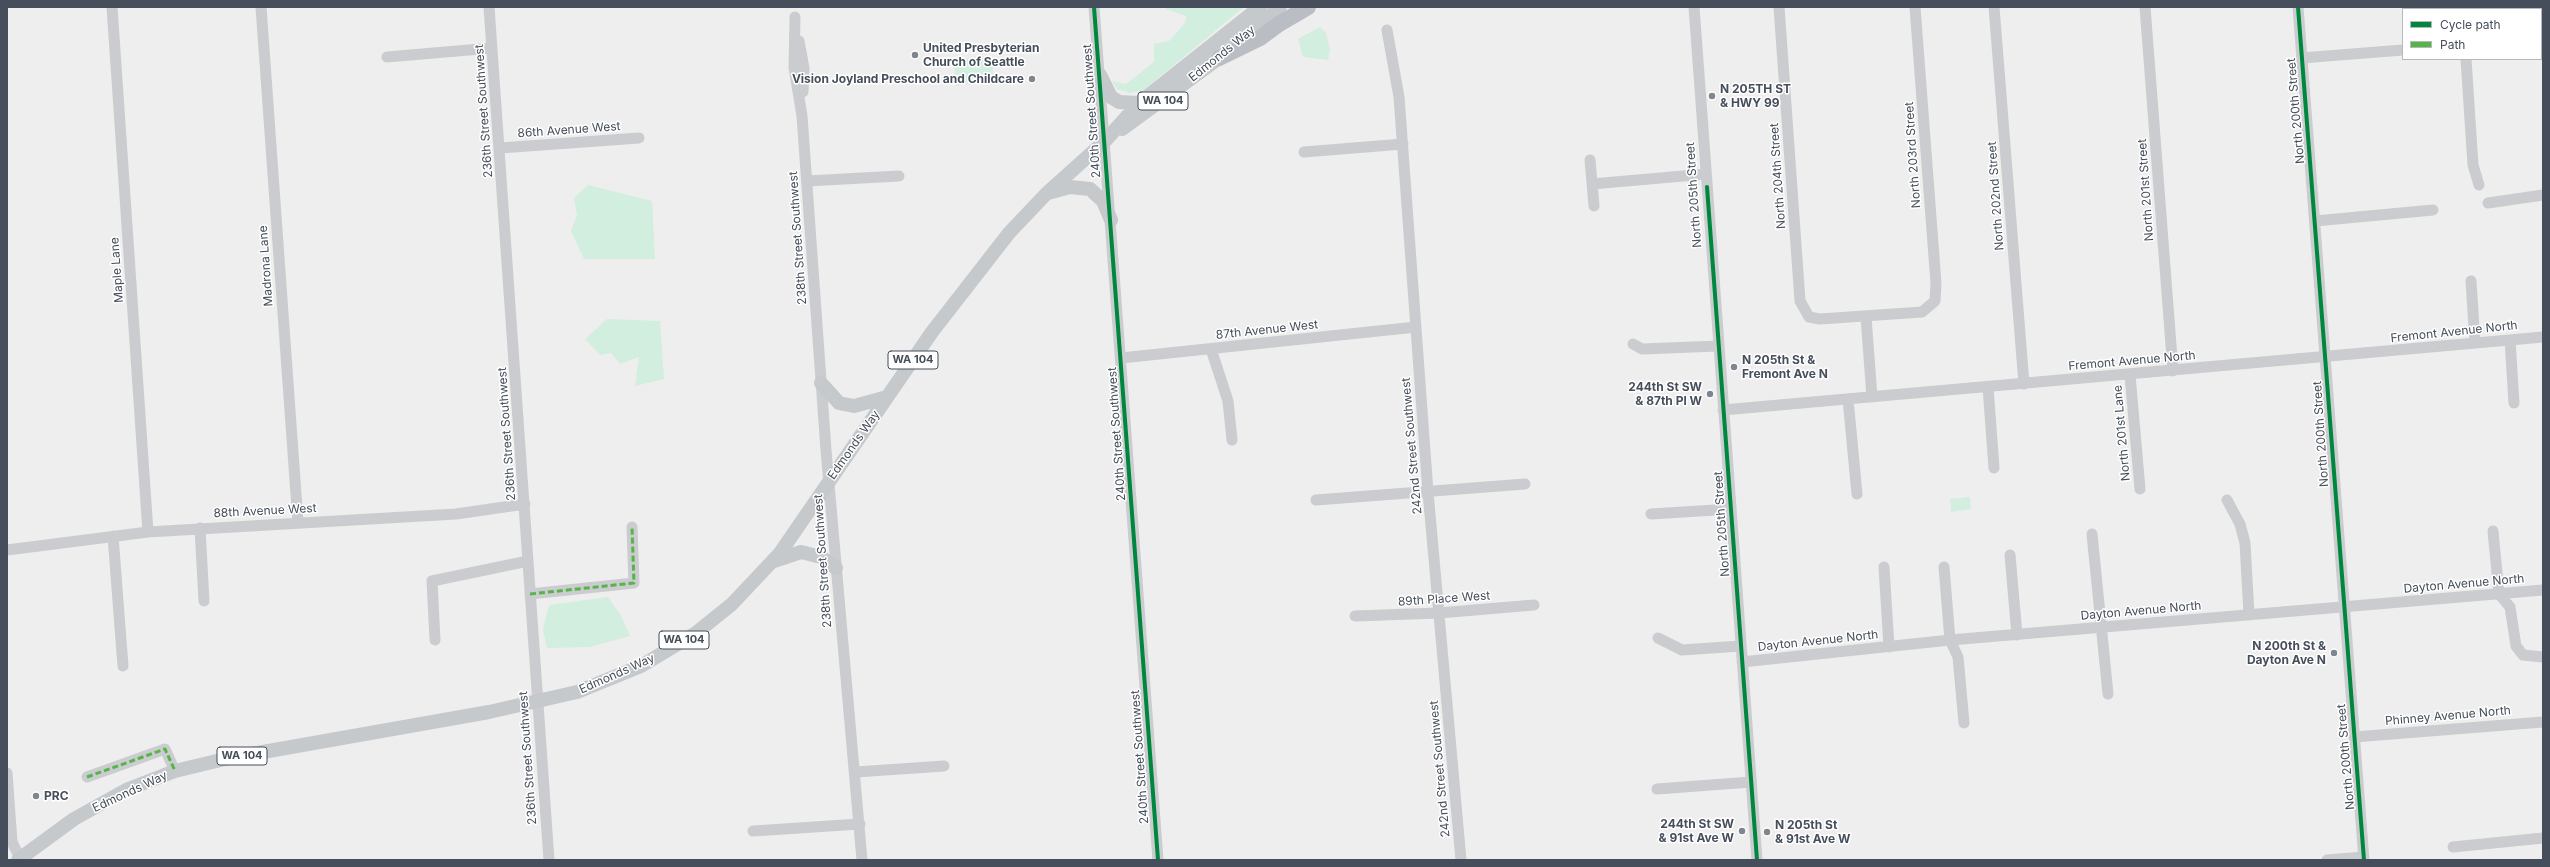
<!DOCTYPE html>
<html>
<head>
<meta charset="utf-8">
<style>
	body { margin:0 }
	#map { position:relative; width:2550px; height:867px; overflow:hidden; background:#efeeee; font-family:Inter,sans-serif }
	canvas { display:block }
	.frame { position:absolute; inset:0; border:8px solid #454e5a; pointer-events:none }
	.legend { position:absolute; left:2402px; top:8px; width:140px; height:52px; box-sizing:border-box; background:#fff; border:1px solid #b5b8bd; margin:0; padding:5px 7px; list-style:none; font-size:12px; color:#454e5a }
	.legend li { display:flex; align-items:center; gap:8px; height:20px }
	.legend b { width:20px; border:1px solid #b5b8bd }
</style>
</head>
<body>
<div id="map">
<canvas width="2550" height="867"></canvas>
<div class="frame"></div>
<ul class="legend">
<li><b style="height:5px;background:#00873e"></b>Cycle path</li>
<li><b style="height:5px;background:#57b448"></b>Path</li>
</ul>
</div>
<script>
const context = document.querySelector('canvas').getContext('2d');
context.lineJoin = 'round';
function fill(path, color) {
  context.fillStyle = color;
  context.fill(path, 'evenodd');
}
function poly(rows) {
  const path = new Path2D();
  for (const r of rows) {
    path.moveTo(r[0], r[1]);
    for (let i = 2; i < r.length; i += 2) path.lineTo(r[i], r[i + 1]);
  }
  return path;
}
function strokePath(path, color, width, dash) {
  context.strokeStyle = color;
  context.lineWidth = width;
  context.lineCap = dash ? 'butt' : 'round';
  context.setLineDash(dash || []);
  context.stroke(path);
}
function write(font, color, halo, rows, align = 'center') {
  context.font = font + ' Inter,sans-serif';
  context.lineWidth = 3;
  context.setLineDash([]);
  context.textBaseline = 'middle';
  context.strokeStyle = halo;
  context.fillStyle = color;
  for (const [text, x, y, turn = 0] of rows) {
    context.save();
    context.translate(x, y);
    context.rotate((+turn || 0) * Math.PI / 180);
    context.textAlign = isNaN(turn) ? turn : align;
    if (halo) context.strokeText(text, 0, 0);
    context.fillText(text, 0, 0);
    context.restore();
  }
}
fill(poly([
	[1166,7,1244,7,1144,90,1129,93,1117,89,1112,81,1126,84,1154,62,1154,44,1169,41,1185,23,1186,16,1166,9],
	[1320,27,1326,33,1330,49,1328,60,1303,57,1298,39],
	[991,56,994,81,956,86,954,59],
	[588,185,652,201,655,259,584,259,571,231,577,215,574,198],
	[607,319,660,321,664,379,635,386,639,357,620,364,611,353,600,355,585,339],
	[1970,497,1971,509,1951,512,1950,499],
	[608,597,621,616,630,636,590,647,547,648,543,629,549,605]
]), '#d2eedf');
strokePath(poly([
	[112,7,148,532],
	[261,7,298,522],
	[489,7,549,860],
	[1094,7,1158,860],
	[1694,7,1757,860],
	[1779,7,1800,301,1809,317,1820,319,1922,312,1935,301,1936,283,1915,7],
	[1994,7,2024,384],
	[2145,7,2173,371],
	[2298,7,2364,860],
	[2453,7,2453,9],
	[795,17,794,67,802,116,826,450,862,860],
	[1387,30,1399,97,1428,492,1461,860],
	[2541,38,2543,38],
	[799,41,804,68,803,92],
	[387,57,492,48],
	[2301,58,2403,50],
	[2466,59,2473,165,2479,185],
	[500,148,639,138],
	[1304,152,1403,144],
	[1590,160,1594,206],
	[807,181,899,176],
	[1592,184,1706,174],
	[2488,203,2543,195],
	[2315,221,2433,210],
	[2471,281,2475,343],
	[1866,317,1872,397],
	[2510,340,2514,403],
	[1633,344,1642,349,1718,346],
	[1211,349,1228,401,1232,440],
	[1121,358,1416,327],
	[2130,375,2140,489],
	[1988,387,1994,468],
	[1848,399,1857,494],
	[1723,410,2543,337],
	[1316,500,1525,484],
	[2227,500,2240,524,2245,543,2249,615],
	[1651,514,1731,509],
	[200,528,204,601],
	[2493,531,2499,594,2510,607,2516,646,2523,655,2543,657],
	[2092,534,2108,694],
	[113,536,123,666],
	[7,550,148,532,456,514,525,504],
	[2010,555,2017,635],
	[1884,567,1889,647],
	[1944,567,1950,640,1958,657,1964,723],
	[530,594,634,583,632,527],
	[1355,616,1439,613,1534,605],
	[1658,638,1682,650,1741,646],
	[435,640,432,581,528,561],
	[1742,662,1950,640,2543,590],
	[2354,737,2543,722],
	[856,772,944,766],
	[7,773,12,842,20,858],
	[87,777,165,749,175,771],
	[1657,789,1751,782],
	[753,831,860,824],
	[2453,847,2543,838],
	[2327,860,2364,857]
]), '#cacccf', 11);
strokePath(poly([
	[1100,75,1111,97,1119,102,1139,103],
	[1122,129,1219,58,1280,7],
	[1048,193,1070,187,1090,189,1103,201,1111,220],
	[821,383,839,403,854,406,887,397],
	[774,561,801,552,821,557,836,568],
	[18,860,74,819,126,790,175,771,229,758,489,712,577,692,641,666,696,633,732,604,780,553,932,332,1009,233,1046,194,1105,141,1139,103,1260,7]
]), '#c5c9cc', 14);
strokePath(poly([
	[1219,58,1260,38,1279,24,1308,7]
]), '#babec4', 16);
strokePath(poly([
	[530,594,634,583,632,527],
	[87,777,165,749,175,771]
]), '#57b448', 3, [6, 3]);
strokePath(poly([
	[1094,7,1158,860],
	[2298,7,2364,860],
	[1707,187,1757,860]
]), '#00873e', 4);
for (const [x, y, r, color] of [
	[915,55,4,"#80868e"],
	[1032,79,4,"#80868e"],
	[1712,96,4,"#80868e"],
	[1734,367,4,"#80868e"],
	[1710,394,4,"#80868e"],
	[2334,653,4,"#80868e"],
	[36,796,4,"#80868e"],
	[1742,831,4,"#80868e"],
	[1767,832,4,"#80868e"]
]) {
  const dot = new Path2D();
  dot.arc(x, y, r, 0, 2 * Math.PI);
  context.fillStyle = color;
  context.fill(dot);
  strokePath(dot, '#fff', 1.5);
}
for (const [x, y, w] of [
	[1163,101,50],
	[913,360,50],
	[684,640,50],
	[242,756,50]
]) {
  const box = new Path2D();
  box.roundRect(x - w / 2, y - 9, w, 18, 3);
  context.fillStyle = '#fff';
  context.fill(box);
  strokePath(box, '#454e5a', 1);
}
write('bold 11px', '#454e5a', null, [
	["WA 104",1163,101],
	["WA 104",913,360],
	["WA 104",684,640],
	["WA 104",242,756]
]);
write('bold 12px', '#454e5a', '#fff', [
	["United Presbyterian",923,48],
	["Church of Seattle",923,62],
	["Vision Joyland Preschool and Childcare",1024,79,"right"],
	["N 205TH ST",1720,89],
	["& HWY 99",1720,103],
	["N 205th St &",1742,360],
	["Fremont Ave N",1742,374],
	["244th St SW",1702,387,"right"],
	["& 87th Pl W",1702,401,"right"],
	["N 200th St &",2326,646,"right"],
	["Dayton Ave N",2326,660,"right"],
	["PRC",44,796],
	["244th St SW",1734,824,"right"],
	["& 91st Ave W",1734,838,"right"],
	["N 205th St",1775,825],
	["& 91st Ave W",1775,839]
], 'left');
write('12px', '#454e5a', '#fff', [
	["Edmonds Way",1222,54,-39],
	["236th Street Southwest",484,111,-94],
	["240th Street Southwest",1092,111,-94],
	["North 200th Street",2296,111,-95],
	["86th Avenue West",569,130,-4],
	["North 203rd Street",1913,155,-94],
	["North 204th Street",1778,176,-94],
	["North 201st Street",2146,190,-94],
	["North 205th Street",1694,195,-94],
	["North 202nd Street",1996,196,-94],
	["238th Street Southwest",798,238,-94],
	["Madrona Lane",266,266,-94],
	["Maple Lane",117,270,-94],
	["87th Avenue West",1267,330,-6],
	["Fremont Avenue North",2454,332,-6],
	["Fremont Avenue North",2132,361,-5],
	["North 201st Lane",2122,433,-95],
	["236th Street Southwest",507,434,-94],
	["240th Street Southwest",1117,434,-94],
	["North 200th Street",2321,434,-94],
	["Edmonds Way",854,445,-55],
	["242nd Street Southwest",1412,446,-95],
	["88th Avenue West",265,511,-3],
	["North 205th Street",1722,524,-94],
	["238th Street Southwest",823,561,-94],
	["Dayton Avenue North",2464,584,-5],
	["89th Place West",1444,599,-4],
	["Dayton Avenue North",2141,611,-5],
	["Dayton Avenue North",1818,641,-6],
	["Edmonds Way",617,674,-24],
	["Phinney Avenue North",2448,716,-5],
	["240th Street Southwest",1140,757,-94],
	["North 200th Street",2346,757,-95],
	["236th Street Southwest",528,758,-94],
	["242nd Street Southwest",1440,769,-95],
	["Edmonds Way",130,792,-25]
]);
</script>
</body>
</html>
